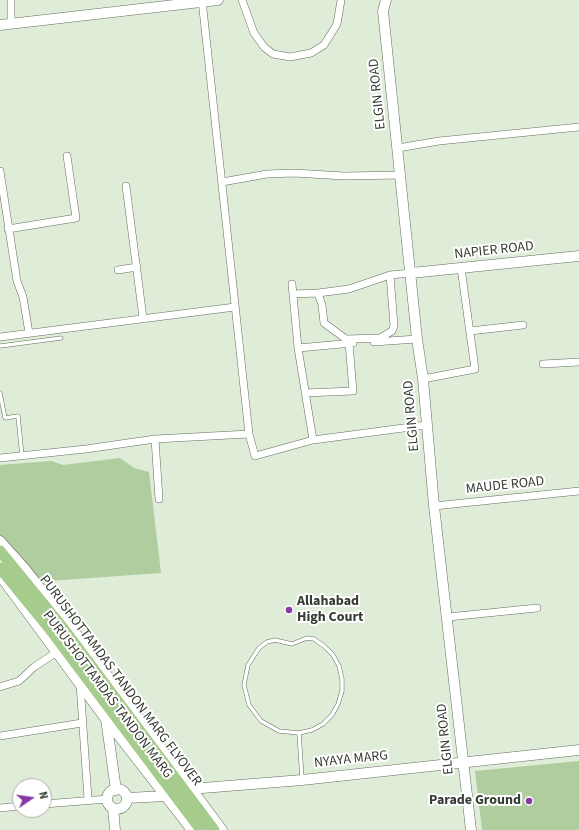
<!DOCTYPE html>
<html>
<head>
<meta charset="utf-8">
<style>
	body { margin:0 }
	#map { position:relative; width:579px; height:830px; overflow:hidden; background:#deecd8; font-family:"Source Sans 3",sans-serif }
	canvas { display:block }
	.north { position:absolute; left:12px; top:778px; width:40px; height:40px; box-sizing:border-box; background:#fff; border:1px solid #aeb0ad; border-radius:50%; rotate:77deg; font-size:11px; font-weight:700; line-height:16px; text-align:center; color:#353a32 }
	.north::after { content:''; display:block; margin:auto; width:14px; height:18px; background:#8737a6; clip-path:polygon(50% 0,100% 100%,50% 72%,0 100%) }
</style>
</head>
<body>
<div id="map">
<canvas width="579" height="830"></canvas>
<div class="north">N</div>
</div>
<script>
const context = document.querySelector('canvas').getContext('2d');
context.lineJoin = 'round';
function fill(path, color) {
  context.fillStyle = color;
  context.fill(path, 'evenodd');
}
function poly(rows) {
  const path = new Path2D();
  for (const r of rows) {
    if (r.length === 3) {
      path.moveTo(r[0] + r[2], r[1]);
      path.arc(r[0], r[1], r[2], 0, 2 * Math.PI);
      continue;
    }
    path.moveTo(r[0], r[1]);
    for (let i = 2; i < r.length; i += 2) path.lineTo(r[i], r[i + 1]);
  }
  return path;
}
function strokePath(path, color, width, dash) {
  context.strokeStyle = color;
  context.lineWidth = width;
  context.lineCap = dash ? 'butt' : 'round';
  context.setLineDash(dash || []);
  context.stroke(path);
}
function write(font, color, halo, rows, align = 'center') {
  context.font = font + ' "Source Sans 3",sans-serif';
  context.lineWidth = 4;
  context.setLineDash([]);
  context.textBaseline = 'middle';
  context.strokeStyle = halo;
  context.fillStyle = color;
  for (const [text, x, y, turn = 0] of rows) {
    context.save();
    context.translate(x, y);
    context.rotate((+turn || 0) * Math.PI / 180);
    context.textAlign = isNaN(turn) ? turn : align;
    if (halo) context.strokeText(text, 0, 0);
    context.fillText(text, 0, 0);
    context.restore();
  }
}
fill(poly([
	[120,458,134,468,149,472,161,573,34,582,0,546,0,465,51,461,63,465],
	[579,761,579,830,482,830,475,771]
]), '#b0cda0');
const lane = poly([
	[0,346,61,338],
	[0,393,5,418,18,416,22,456],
	[307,638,314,639,324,646,333,655,339,666,342,679,342,691,338,704,332,715,323,724,312,730,299,733,279,731,261,721,249,705,244,685,248,665,259,648,267,642,275,640,292,644,307,638],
	[299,733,302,778]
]);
const street = poly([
	[202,0,249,434,255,456,313,440,426,425],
	[242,0,254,33,264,47,273,54,290,57,311,53,324,45,337,24,341,0],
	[11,22,11,0],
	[398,148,439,141,579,127],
	[0,171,17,281,23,297,29,333],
	[222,182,267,174,294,173,344,176,401,175],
	[126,186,143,318],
	[8,229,76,218,67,156],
	[118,270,137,267],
	[292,284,298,348,313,440],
	[318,293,349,289,390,275],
	[293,294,318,293,322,305,324,323,346,339,380,338,392,331,394,326,390,275,411,273],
	[470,331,523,325],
	[0,337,235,307],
	[374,342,417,339],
	[298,348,353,343],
	[543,364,579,362],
	[423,379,475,369,461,268],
	[305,393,353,391,349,343],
	[155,439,159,499],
	[0,458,86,449,155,439,249,434],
	[434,506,579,491],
	[448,617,537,608],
	[80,684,88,799],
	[0,687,19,681,34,667,57,652],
	[0,736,82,723],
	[44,804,108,799],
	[0,808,20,806]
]);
const secondary = poly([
	[386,0,383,11,417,339,423,379,434,506,471,830],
	[0,25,218,0],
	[411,273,579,256],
	[0,541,25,569,81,640,222,830],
	[2,578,105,718,192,830],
	[106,719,116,790],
	[117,799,10],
	[127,798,166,796,190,789,302,780,579,750],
	[113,808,115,830]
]);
strokePath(lane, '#626e5c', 4.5);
strokePath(street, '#626e5c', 8);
strokePath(secondary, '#626e5c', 11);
strokePath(lane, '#fff', 3.5);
strokePath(street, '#fff', 7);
strokePath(secondary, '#fff', 10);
const primaryBridge = poly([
	[0,551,63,628,214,830],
	[0,568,49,628,201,830]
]);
strokePath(primaryBridge, '#fff', 12, []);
strokePath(primaryBridge, '#a6cc8d', 11);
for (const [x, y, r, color] of [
	[289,610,4,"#8737a6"],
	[529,801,4,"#8737a6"]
]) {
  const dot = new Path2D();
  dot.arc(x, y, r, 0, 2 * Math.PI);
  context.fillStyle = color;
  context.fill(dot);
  strokePath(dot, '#fff', 1.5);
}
write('14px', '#353a32', '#fff', [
	["ELGIN ROAD",378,94,-96],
	["NAPIER ROAD",494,251,-6],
	["ELGIN ROAD",412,416,-95],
	["MAUDE ROAD",505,486,-6],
	["PURUSHOTTAMDAS TANDON MARG FLYOVER",120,681,53],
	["PURUSHOTTAMDAS TANDON MARG",107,695,53],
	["ELGIN ROAD",446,739,-96],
	["NYAYA MARG",351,760,-6]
]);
write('bold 14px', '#353a32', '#fff', [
	["Allahabad",297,602],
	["High Court",297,618],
	["Parade Ground",521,801,"right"]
], 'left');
</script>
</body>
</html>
